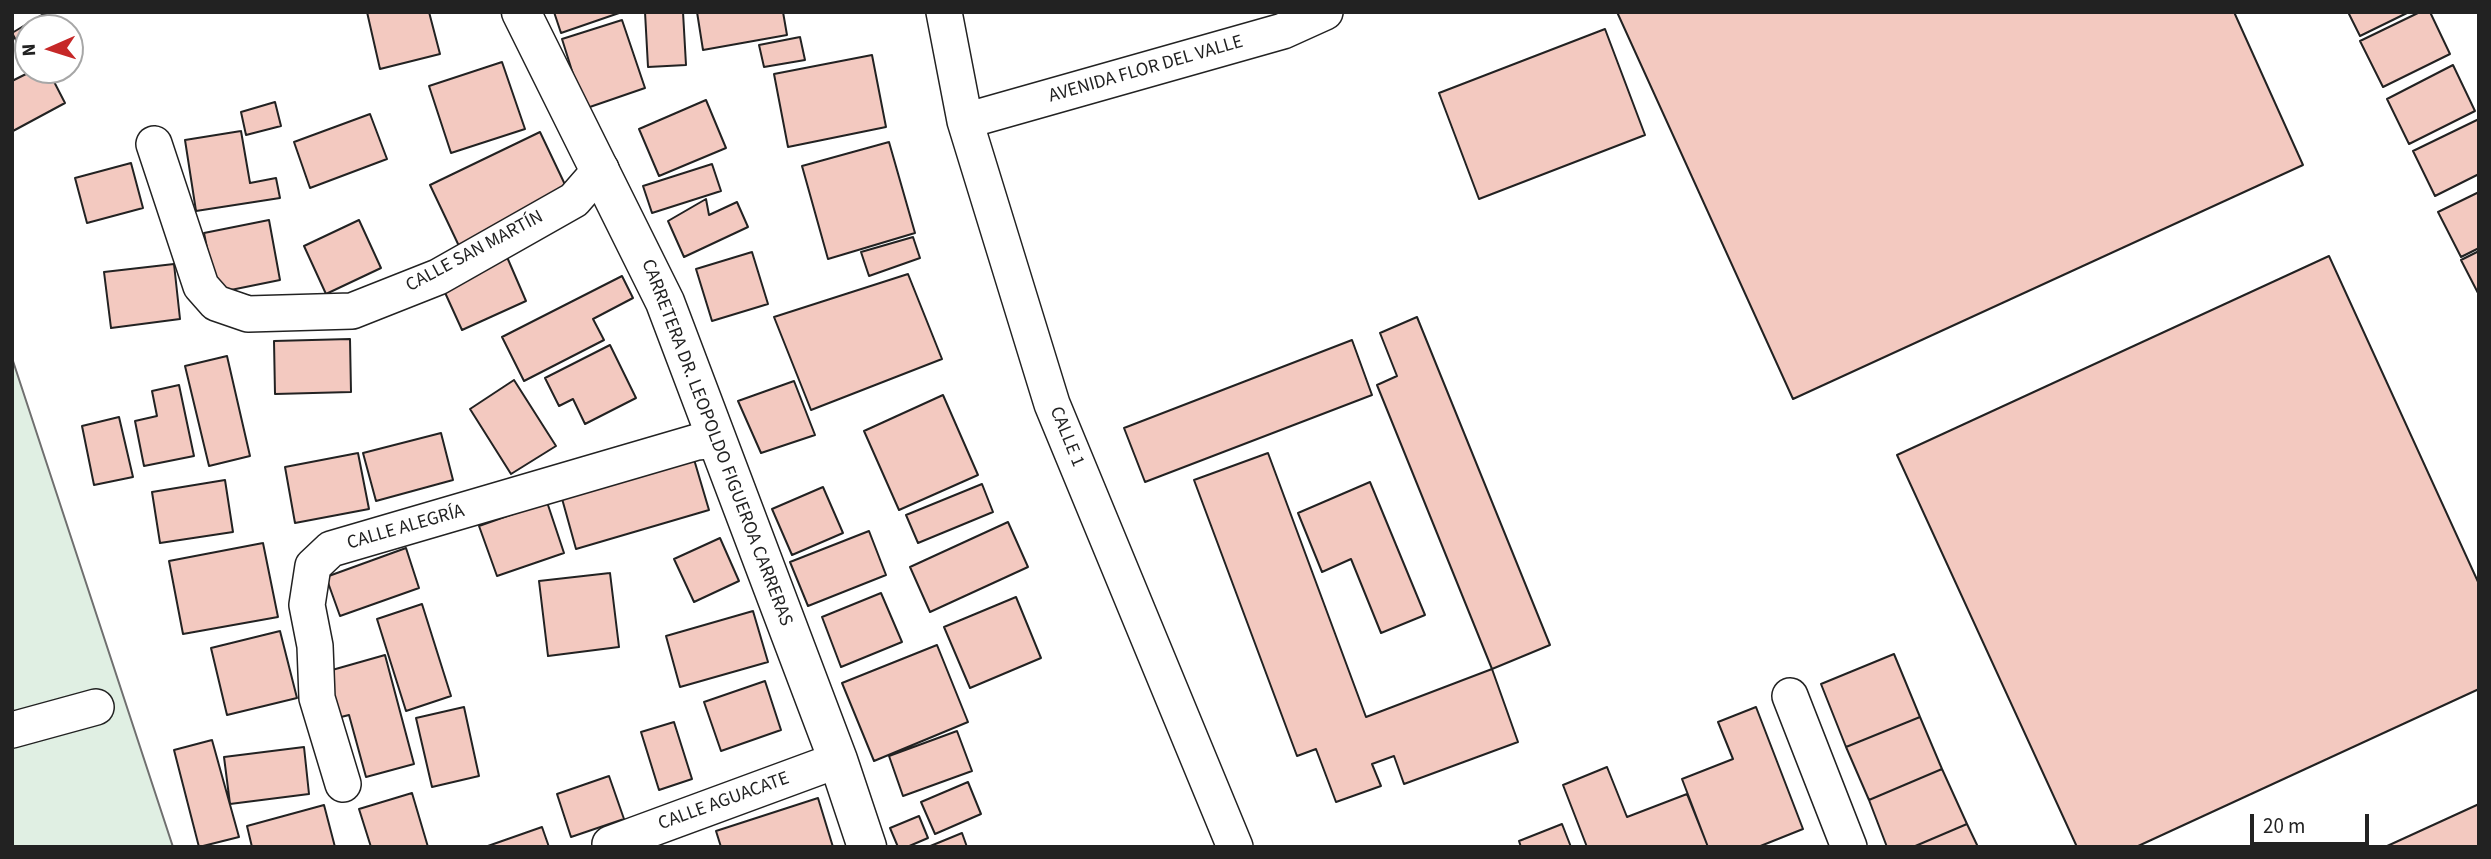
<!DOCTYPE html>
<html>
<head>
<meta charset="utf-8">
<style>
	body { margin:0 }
	#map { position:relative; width:2491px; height:859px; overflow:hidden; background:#fff; font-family:"Source Sans 3",sans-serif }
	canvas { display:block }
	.frame { position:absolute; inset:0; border:14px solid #222; pointer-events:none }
	.north { position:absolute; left:14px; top:14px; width:70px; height:70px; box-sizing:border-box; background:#fff; border:2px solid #a7a7a7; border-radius:50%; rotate:267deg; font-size:19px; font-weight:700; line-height:28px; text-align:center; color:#222 }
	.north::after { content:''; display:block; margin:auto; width:24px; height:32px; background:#c62828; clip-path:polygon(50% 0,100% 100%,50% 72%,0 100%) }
	.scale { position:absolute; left:2250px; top:814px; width:119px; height:32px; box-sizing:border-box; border:4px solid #222; border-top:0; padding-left:9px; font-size:21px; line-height:24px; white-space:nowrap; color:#222; -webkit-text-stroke:5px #fff; paint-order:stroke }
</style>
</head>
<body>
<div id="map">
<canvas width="2491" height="859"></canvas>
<div class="frame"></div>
<div class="north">N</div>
<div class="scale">20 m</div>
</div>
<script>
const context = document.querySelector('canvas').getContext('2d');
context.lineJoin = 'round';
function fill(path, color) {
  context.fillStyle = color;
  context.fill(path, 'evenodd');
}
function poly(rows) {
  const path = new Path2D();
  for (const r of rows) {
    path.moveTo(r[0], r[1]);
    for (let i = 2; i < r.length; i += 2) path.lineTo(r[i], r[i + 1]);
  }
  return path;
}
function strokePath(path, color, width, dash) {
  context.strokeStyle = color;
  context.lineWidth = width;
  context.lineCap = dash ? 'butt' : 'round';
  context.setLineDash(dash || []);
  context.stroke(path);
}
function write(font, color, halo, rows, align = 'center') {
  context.font = font + ' "Source Sans 3",sans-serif';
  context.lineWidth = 5;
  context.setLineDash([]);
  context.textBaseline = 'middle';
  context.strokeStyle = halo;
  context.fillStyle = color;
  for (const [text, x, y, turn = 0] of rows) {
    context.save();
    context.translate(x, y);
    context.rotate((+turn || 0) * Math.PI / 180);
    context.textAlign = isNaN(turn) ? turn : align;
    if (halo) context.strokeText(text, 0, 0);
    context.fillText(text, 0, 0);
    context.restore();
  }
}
const green = poly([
	[12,358,65,519,173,847,12,847,12,358]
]);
fill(green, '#e0efe3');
strokePath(green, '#6f6f6f', 2);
const building = poly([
	[367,12,429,12,440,54,380,69,367,12],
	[554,12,622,12,561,33,554,12],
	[645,12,683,12,686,65,648,67,645,12],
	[697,12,783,12,787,35,703,50,697,12],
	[1617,12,2234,12,2303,165,1793,399,1617,12],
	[2348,12,2409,12,2360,36,2348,12],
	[2420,12,2430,12,2450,54,2383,87,2360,41,2420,12],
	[45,13,54,28,28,28,28,62,12,33,45,13],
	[622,20,645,88,584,109,562,39,622,20],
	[1605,29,1645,135,1479,199,1439,93,1605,29],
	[800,37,805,60,764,67,759,45,800,37],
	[872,55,886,127,788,147,774,74,872,55],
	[502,62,525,129,451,153,429,86,502,62],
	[2453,65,2475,111,2409,144,2387,99,2453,65],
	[34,70,48,70,65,103,13,131,12,81,34,70],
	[706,100,726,148,659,176,639,129,706,100],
	[275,102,281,126,246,135,241,112,275,102],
	[370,114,387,159,310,188,294,142,370,114],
	[2479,119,2479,174,2435,196,2413,151,2479,119],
	[241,131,250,183,276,178,280,198,196,211,185,140,241,131],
	[540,132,569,193,459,246,430,185,540,132],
	[889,142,915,233,828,259,802,166,889,142],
	[131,163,143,208,87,223,75,178,131,163],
	[712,164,721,191,652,213,643,186,712,164],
	[2479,192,2479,248,2461,257,2438,212,2479,192],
	[706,199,709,215,737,202,748,227,684,257,668,221,706,199],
	[269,220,280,280,216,293,204,233,269,220],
	[359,220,381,268,326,294,304,246,359,220],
	[913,237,920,258,869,276,861,252,913,237],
	[2479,251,2479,295,2461,260,2479,251],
	[752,252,768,304,712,321,696,269,752,252],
	[2329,256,2479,584,2479,689,2136,847,2077,847,1897,455,2329,256],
	[507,257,526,301,462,330,442,286,507,257],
	[174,264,180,319,111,328,104,272,174,264],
	[908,274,942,359,811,410,774,317,908,274],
	[622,276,633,298,593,319,604,340,524,381,502,337,622,276],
	[1417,317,1550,645,1492,669,1377,385,1397,376,1380,333,1417,317],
	[350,339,351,392,275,394,274,341,350,339],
	[1352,340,1372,395,1145,482,1124,428,1352,340],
	[610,345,636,398,585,424,573,399,559,406,545,378,610,345],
	[227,356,250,456,209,466,185,366,227,356],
	[514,380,556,446,511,474,470,409,514,380],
	[794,381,815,435,761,453,738,401,794,381],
	[179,385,194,456,144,466,135,421,157,416,152,391,179,385],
	[943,395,978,475,899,510,864,431,943,395],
	[119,417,133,477,94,485,82,426,119,417],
	[441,433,453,480,376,501,363,453,441,433],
	[358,453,369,509,295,523,285,467,358,453],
	[1268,453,1366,717,1492,669,1518,742,1404,784,1394,756,1372,764,1381,786,1336,802,1316,749,1297,756,1194,480,1268,453],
	[693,456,709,510,576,549,561,495,693,456],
	[225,480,233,532,160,543,152,492,225,480],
	[1370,482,1425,615,1381,633,1351,559,1322,572,1298,513,1370,482],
	[982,484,993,512,918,543,906,515,982,484],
	[823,487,843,533,792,555,772,509,823,487],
	[547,502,564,553,497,576,479,526,547,502],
	[1008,522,1028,567,930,612,910,567,1008,522],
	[869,531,886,575,808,606,790,562,869,531],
	[720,538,739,581,694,602,674,559,720,538],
	[263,543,278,617,183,634,169,561,263,543],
	[406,548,419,588,340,616,326,577,406,548],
	[610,573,619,647,548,656,539,581,610,573],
	[881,593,902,642,841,667,822,617,881,593],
	[1016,597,1041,658,970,688,944,627,1016,597],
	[422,604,451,696,406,711,377,619,422,604],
	[753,611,768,662,680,687,666,636,753,611],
	[280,631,297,698,227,715,211,648,280,631],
	[937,645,968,722,874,761,842,683,937,645],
	[1894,654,1920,717,1846,747,1821,684,1894,654],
	[385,655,414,764,366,777,349,715,337,718,325,672,385,655],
	[765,681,781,730,721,751,704,702,765,681],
	[464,707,479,776,432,787,416,718,464,707],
	[1756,707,1803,829,1758,847,1708,847,1682,779,1733,759,1718,722,1756,707],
	[1920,717,1942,769,1869,800,1846,747,1920,717],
	[674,722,692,779,659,790,641,732,674,722],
	[957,731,972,771,903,796,889,756,957,731],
	[212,740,239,837,199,847,174,750,212,740],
	[304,747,309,794,230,804,224,757,304,747],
	[1607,767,1627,817,1687,794,1708,847,1587,847,1563,785,1607,767],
	[1942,769,1967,824,1913,847,1887,847,1869,800,1942,769],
	[609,776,624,819,571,837,557,794,609,776],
	[968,782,981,814,935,834,921,802,968,782],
	[412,793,428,847,371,847,359,809,412,793],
	[818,798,833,847,721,847,716,831,818,798],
	[2479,804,2479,847,2385,847,2479,804],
	[324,805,335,847,252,847,247,826,324,805],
	[919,816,928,838,907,847,898,847,890,828,919,816],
	[1562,824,1571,847,1521,847,1519,841,1562,824],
	[1967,824,1978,847,1913,847,1967,824],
	[542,827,549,847,485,847,542,827],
	[962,833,967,847,928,847,962,833]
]);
fill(building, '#f3c9c0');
strokePath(building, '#222', 2);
const minor = poly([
	[944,12,965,121,1052,404,1235,847],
	[965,121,1283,31,1325,12],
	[154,144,201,286,216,303,248,314,352,311,438,277,574,200,601,169],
	[1790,696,1849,847],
	[12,730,96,707],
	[343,784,317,698,315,646,307,605,313,566,331,549,697,442,718,440],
	[610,844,838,760]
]);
const tertiary = poly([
	[521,12,665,302,838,760,867,847]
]);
strokePath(minor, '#222', 38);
strokePath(tertiary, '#222', 41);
strokePath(minor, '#fff', 35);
strokePath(tertiary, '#fff', 38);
write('19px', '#222', '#fff', [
	["AVENIDA FLOR DEL VALLE",1146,70,-16],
	["CALLE SAN MARTÍN",475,252,-28],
	["CALLE 1",1066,437,68],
	["CARRETERA DR. LEOPOLDO FIGUEROA CARRERAS",716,443,69],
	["CALLE ALEGRÍA",406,528,-16],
	["CALLE AGUACATE",724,802,-20]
]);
</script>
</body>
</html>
